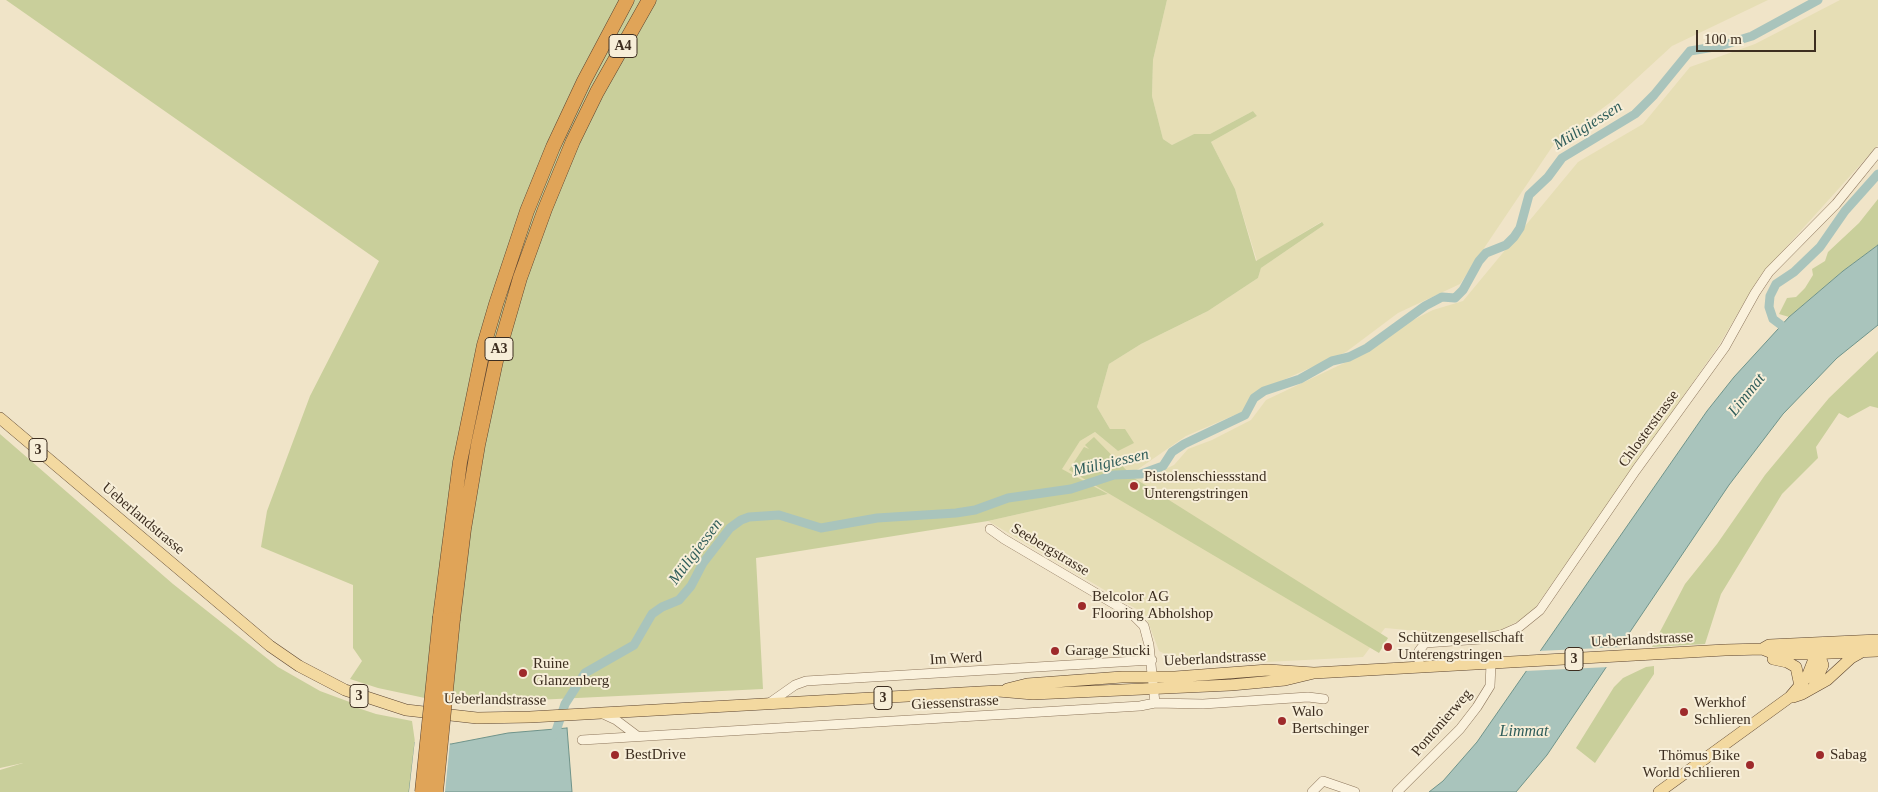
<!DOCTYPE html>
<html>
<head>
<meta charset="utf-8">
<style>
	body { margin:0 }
	#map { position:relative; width:1878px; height:792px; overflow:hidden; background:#f0e4c8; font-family:Georgia,serif }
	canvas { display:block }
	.scale { position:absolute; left:1696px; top:30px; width:120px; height:22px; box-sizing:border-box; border:2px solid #3d2e20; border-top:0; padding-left:6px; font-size:15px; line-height:18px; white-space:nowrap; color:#3d2e20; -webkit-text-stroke:4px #f7eed8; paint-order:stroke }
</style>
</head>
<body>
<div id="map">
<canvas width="1878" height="792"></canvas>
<div class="scale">100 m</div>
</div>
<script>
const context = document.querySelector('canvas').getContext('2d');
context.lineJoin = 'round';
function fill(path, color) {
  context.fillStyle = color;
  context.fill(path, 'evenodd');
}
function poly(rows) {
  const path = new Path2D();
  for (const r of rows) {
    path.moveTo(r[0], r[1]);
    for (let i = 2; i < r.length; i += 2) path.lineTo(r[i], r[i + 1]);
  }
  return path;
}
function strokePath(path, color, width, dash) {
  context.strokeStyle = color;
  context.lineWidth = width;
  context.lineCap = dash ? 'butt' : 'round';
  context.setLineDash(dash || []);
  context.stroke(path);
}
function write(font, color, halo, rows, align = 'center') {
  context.font = font + ' Georgia,serif';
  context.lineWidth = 4;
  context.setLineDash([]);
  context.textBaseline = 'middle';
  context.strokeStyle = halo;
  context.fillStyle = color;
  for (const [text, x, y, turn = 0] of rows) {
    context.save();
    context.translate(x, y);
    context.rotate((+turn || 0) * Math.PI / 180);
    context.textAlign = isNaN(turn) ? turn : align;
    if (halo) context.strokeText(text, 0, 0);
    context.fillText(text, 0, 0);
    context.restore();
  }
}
fill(poly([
	[1167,0,1768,0,1672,46,1611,102,1554,144,1460,284,1398,313,1346,352,1254,393,1244,411,1186,436,1134,472,1139,478,1144,479,1174,465,1188,449,1212,440,1251,420,1266,400,1361,355,1411,321,1433,310,1463,301,1578,162,1643,124,1690,67,1755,44,1840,0,1878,0,1878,145,1760,276,1719,345,1530,615,1497,632,1440,633,1385,628,1363,657,1189,666,1159,651,1145,614,988,521,1108,494,1061,469,1080,441,1095,432,1118,451,1110,429,1097,407,1109,364,1141,344,1208,311,1258,278,1261,268,1324,225,1321,222,1257,261,1235,189,1211,142,1257,116,1253,111,1210,134,1194,134,1172,145,1163,139,1152,96,1153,60]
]), '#e6deb5');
fill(poly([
	[6,0,1167,0,1153,60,1152,96,1163,139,1172,145,1194,134,1210,134,1253,111,1257,116,1211,142,1235,189,1256,261,1322,222,1324,225,1261,268,1258,278,1208,311,1141,344,1109,364,1097,407,1110,429,1125,429,1134,443,1118,451,1095,432,1080,441,1062,469,1108,494,988,521,756,558,763,689,453,704,378,688,350,679,362,661,353,648,353,585,261,547,267,511,310,396,379,261],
	[1878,199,1878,245,1843,271,1789,317,1779,314,1787,298,1796,297,1805,288,1813,275,1812,269,1825,261,1828,252,1859,223],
	[1878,351,1878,408,1870,406,1848,418,1839,413,1816,447,1818,458,1782,494,1721,594,1705,644,1652,647,1685,584,1717,544,1765,475,1829,398],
	[0,434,173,584,278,667,320,691,355,704,355,707,376,714,412,721,415,742,409,792,0,792,0,770,23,763,0,768],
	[1094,437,1134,478,1388,638,1379,653,1069,470,1084,447,1089,449,1085,445],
	[1654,666,1654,674,1595,763,1576,748,1614,687,1623,678,1646,667]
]), '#c9cf9b');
const water = poly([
	[1878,245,1878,325,1837,358,1783,414,1729,485,1547,755,1516,792,1429,792,1443,781,1477,742,1707,411,1734,377,1789,317,1843,271,1878,245],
	[567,728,572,792,409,792,415,742,451,744,508,733,567,728]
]);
fill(water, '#a9c4bc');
strokePath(water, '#6f938a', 1);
fill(poly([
	[1622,647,1609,667,1525,671,1538,651],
	[415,739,450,742,445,792,409,792]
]), '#f0e4c8');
strokePath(poly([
	[1781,325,1773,319,1769,307,1770,296,1776,284,1794,272,1820,247,1845,211,1878,174],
	[551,737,555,734,565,704,585,673,634,645,652,614,662,607,679,600,691,586,703,563,730,528,741,520,749,517,779,515,821,528,877,518,956,513,975,510,1008,498,1071,489,1114,475,1141,474,1163,466,1172,452,1184,444,1245,415,1254,398,1264,391,1300,379,1332,361,1349,357,1367,348,1425,306,1442,297,1455,298,1463,290,1479,261,1486,253,1506,245,1514,237,1520,228,1529,195,1548,177,1562,158,1635,114,1654,95,1690,51,1720,46,1752,36,1818,0]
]), '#a9c4bc', 9);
const minor = poly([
	[1419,667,1419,651,1425,643,1481,639,1501,635,1519,627,1540,610,1636,470,1725,347,1755,293,1769,272,1836,204,1878,152],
	[1155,703,1203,704,1308,697,1324,699],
	[768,704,795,685,806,681,1152,660],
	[603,714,616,720,636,735],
	[582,740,1140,706,1155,703,1149,645,1144,626,1133,615,1004,539,990,529],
	[1312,792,1323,781,1355,792],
	[1397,792,1460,729,1477,707,1490,686,1491,664]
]);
const major = poly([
	[0,418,270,646,299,666,345,690,406,710,477,718,530,717,998,691,1033,694,1231,685,1285,680,1314,673],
	[1762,649,1769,645,1878,640],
	[1773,659,1787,662,1796,667,1800,686],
	[1814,686,1823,665,1817,649],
	[1007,689,1027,684,1122,677,1175,677,1268,670,1314,673,1725,650,1762,649,1772,653,1808,654,1878,651],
	[1793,697,1802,694,1827,680,1851,658,1860,653],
	[1659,792,1790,697,1807,677,1814,659,1827,647,1838,642]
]);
const highway = poly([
	[440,617,460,462,484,345,496,304,527,211,553,147,584,81,627,0],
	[453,619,464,529,478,445,496,361,520,278,545,209,573,141,597,92,649,0]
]);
strokePath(minor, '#8d765c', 10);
strokePath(major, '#5b4430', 12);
strokePath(highway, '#5b4430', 15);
strokePath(minor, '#faf1dc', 9);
strokePath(major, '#f3d9a0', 11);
strokePath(highway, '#e0a458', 14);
const highwayBridge = poly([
	[422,792,440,617],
	[436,792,453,619]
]);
strokePath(highwayBridge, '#5b4430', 15, []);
strokePath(highwayBridge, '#e0a458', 14);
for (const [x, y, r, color] of [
	[1134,486,5,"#9e2a2b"],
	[1082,606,5,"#9e2a2b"],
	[1388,647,5,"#9e2a2b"],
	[1055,651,5,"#9e2a2b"],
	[523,673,5,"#9e2a2b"],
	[1684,712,5,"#9e2a2b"],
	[1282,721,5,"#9e2a2b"],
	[615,755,5,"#9e2a2b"],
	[1820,755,5,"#9e2a2b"],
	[1750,765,5,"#9e2a2b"]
]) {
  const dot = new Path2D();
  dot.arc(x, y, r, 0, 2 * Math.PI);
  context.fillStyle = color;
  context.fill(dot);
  strokePath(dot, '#f7eed8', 2);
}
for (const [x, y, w] of [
	[623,46,28],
	[499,349,28],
	[38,450,18],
	[1574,659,18],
	[359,696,18],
	[883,698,18]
]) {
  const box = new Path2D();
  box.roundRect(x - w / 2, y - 11.5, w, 23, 4);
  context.fillStyle = '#f7eed8';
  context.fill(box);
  strokePath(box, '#3d2e20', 1);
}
write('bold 14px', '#3d2e20', null, [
	["A4",623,46],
	["A3",499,349],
	["3",38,450],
	["3",1574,659],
	["3",359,696],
	["3",883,698]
]);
write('15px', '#3d2e20', '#f7eed8', [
	["Chlosterstrasse",1649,429,-54],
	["Ueberlandstrasse",143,519,40],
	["Seebergstrasse",1050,550,31],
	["Ueberlandstrasse",1642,640,-3],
	["Im Werd",956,659,-3],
	["Ueberlandstrasse",1215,659,-3],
	["Ueberlandstrasse",495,700,1],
	["Giessenstrasse",955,703,-3],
	["Pontonierweg",1442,723,-49]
]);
write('15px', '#3d2e20', '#f7eed8', [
	["Pistolenschiessstand",1144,477],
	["Unterengstringen",1144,494],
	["Belcolor AG",1092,597],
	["Flooring Abholshop",1092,614],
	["Schützengesellschaft",1398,638],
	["Unterengstringen",1398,655],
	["Garage Stucki",1065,651],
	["Ruine",533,664],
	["Glanzenberg",533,681],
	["Werkhof",1694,703],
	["Schlieren",1694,720],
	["Walo",1292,712],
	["Bertschinger",1292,729],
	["BestDrive",625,755],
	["Sabag",1830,755],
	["Thömus Bike",1740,756,"right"],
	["World Schlieren",1740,773,"right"]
], 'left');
write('italic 16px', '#2f5d5a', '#f7eed8', [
	["Müligiessen",1588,126,-32],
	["Limmat",1747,395,-51],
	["Müligiessen",1111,463,-13],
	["Müligiessen",696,552,-53],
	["Limmat",1524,732]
]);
</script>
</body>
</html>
